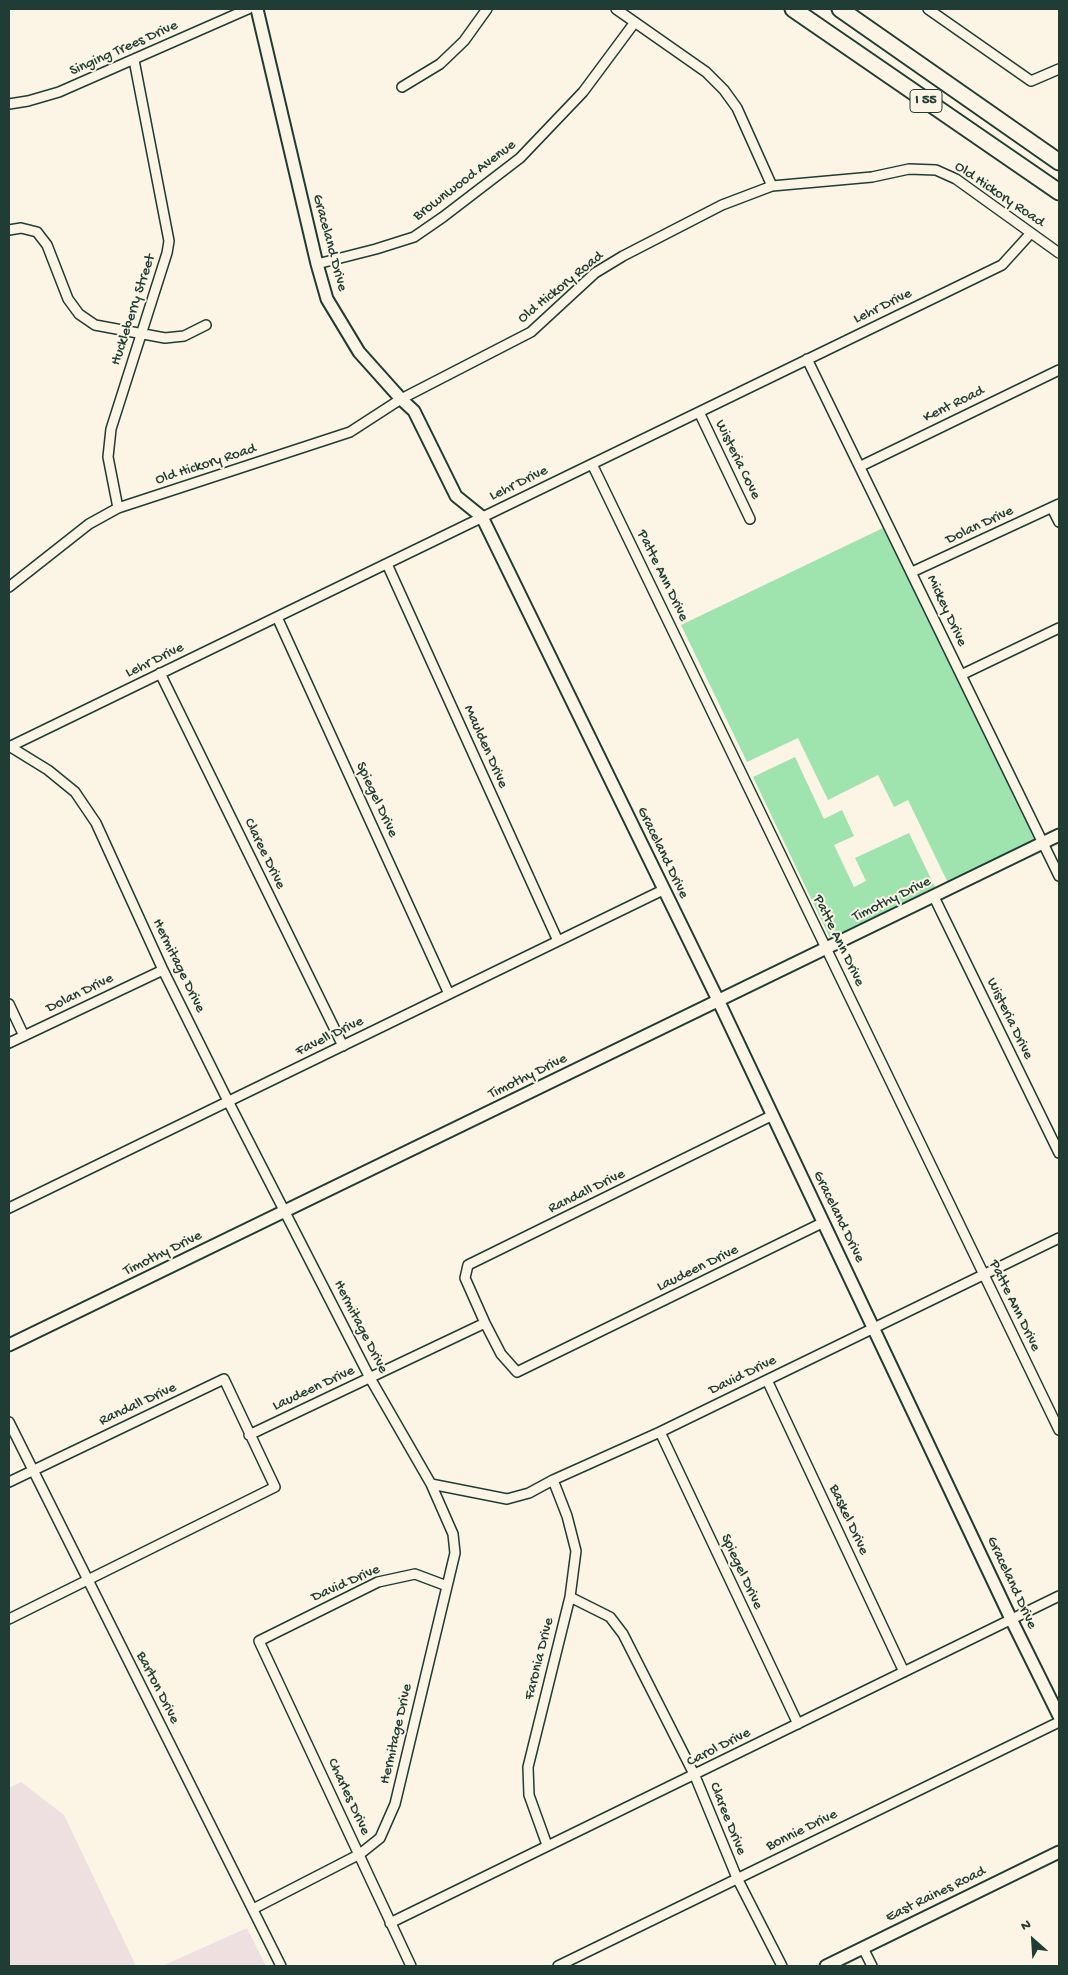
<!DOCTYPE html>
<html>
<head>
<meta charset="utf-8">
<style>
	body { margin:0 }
	#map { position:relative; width:1068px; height:1975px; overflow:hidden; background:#fcf5e5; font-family:"Gochi Hand",sans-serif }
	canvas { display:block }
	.frame { position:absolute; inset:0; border:10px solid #1f3d34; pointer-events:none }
	.north { position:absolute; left:1008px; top:1915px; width:50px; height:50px; -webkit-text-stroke:4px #fcf5e5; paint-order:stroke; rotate:334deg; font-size:14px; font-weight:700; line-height:20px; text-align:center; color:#1f3d34 }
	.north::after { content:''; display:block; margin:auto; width:18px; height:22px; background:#1f3d34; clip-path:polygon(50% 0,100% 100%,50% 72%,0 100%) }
</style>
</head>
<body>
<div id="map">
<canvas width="1068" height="1975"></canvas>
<div class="frame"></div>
<div class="north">N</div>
</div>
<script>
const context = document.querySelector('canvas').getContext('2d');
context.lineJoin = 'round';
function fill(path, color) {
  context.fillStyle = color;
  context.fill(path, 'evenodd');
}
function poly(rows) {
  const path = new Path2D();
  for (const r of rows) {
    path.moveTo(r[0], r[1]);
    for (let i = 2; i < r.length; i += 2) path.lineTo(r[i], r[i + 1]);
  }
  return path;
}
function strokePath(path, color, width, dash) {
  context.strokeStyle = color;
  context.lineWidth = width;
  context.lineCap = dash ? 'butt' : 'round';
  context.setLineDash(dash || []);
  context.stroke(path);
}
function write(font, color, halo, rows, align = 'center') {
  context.font = font + ' "Gochi Hand",sans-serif';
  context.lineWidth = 4;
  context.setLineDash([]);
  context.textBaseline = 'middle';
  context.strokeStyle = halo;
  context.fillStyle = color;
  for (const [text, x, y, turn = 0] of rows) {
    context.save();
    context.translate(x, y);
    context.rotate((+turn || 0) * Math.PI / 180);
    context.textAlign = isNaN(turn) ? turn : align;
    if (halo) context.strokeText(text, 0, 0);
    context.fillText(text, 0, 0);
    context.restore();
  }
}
fill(poly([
	[21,1782,64,1815,136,1966,9,1966,9,1788],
	[247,1928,266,1966,162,1966]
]), '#eedfe1');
fill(poly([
	[885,527,1036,841,948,883,908,800,894,807,878,775,828,800,798,738,747,762,681,625],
	[795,757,824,819,842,810,854,836,834,845,854,887,866,881,855,858,909,833,935,887,830,938,753,777]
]), '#9fe3af');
const street = poly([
	[616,9,706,72,724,90,737,108,772,186],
	[928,9,1031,81,1059,69],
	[402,87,440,64,464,41,487,9],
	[9,104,28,101,59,92,248,9],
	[9,230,21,228,37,232,47,245,68,299,79,314,95,325,165,338,184,336,206,325],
	[317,264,376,249,414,237,443,217,520,158,583,92,635,22],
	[807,359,1059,876],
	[699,412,750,519],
	[592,464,1059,1430],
	[861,466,1059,370],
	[118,508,108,457,111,429,167,253,169,241,134,60],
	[1052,508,1059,522],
	[387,564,558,941],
	[912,572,1059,504],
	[9,587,89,524,118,508,350,432,401,399,531,332,595,273,623,256,722,205,772,186,872,177,909,169,936,170,956,179,1059,253],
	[277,617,449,994],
	[160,673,343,1046],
	[961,675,1059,628],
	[9,746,48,770,75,792,96,823,163,970,228,1101,370,1378,431,1484,453,1534,455,1553,395,1804,380,1838,360,1854,253,1909],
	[9,747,1002,265,1031,233],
	[934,897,1059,1153],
	[9,1004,24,1036],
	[9,1043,163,970],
	[773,1115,468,1265,465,1278,485,1323,501,1354,517,1372,824,1222],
	[9,1208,663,890],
	[767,1380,904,1672],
	[9,1422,281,1966],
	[660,1432,798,1724],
	[249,1435,485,1323],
	[9,1482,224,1379,275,1487,9,1619],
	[431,1484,507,1499,529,1493,553,1480,660,1432,1059,1238],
	[570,1597,610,1617,623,1634,695,1776,737,1878,782,1966],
	[547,1845,529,1795,528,1767,570,1597,576,1551,567,1516,553,1480],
	[390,1923,1059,1596],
	[863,1948,872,1966],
	[411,1966,259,1641,378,1582,415,1574,447,1586],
	[558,1966,1059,1722]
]);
const secondary = poly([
	[257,9,317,264,327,299,359,352,401,399,414,411,456,496,482,517,719,1002,1011,1619,1059,1716],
	[9,1345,1059,835],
	[826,1966,1059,1852]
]);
const highway = poly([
	[793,9,1059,192],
	[840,9,1059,162]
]);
strokePath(street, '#1f3d34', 12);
strokePath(secondary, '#1f3d34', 15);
strokePath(highway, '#1f3d34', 19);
strokePath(street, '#fcf5e5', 9);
strokePath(secondary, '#fcf5e5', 11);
strokePath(highway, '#fcf5e5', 15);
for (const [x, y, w] of [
	[926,101,32]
]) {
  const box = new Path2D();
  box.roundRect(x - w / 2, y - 11.5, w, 23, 4);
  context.fillStyle = '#fcf5e5';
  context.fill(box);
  strokePath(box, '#1f3d34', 1);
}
write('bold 14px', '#1f3d34', null, [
	["I 55",926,101]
]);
write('15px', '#1f3d34', '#fcf5e5', [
	["Singing Trees Drive",124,49,-24],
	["Brownwood Avenue",465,181,-37],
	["Old Hickory Road",999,195,34],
	["Graceland Drive",329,243,75],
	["Old Hickory Road",561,288,-39],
	["Lehr Drive",883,307,-26],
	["Huckleberry Street",134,310,-72],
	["Kent Road",954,405,-26],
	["Wisteria Cove",737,460,64],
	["Old Hickory Road",206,465,-18],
	["Lehr Drive",519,484,-26],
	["Dolan Drive",980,526,-25],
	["Patte Ann Drive",662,576,64],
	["Mickey Drive",946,611,65],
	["Lehr Drive",155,661,-26],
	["Maulden Drive",485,747,66],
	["Spiegel Drive",376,800,65],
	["Graceland Drive",662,853,64],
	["Claree Drive",264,854,64],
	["Timothy Drive",892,900,-26],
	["Patte Ann Drive",838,941,64],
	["Hermitage Drive",178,966,64],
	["Dolan Drive",80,994,-26],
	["Wisteria Drive",1009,1019,64],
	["Favell Drive",330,1037,-26],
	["Timothy Drive",528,1077,-26],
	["Randall Drive",587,1192,-26],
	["Graceland Drive",838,1217,64],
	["Timothy Drive",163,1254,-26],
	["Laudeen Drive",698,1269,-26],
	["Patte Ann Drive",1014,1306,64],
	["Hermitage Drive",360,1327,63],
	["David Drive",743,1376,-26],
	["Laudeen Drive",314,1389,-25],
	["Randall Drive",138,1405,-25],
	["Baskel Drive",848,1520,65],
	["Spiegel Drive",741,1572,65],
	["Graceland Drive",1011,1583,65],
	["David Drive",346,1584,-24],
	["Faronia Drive",540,1659,-76],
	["Barton Drive",157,1688,63],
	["Hermitage Drive",397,1734,-77],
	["Carol Drive",719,1748,-27],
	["Charles Drive",348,1797,65],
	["Claree Drive",727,1819,68],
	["Bonnie Drive",802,1831,-26],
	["East Raines Road",936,1895,-26]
]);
</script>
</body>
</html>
